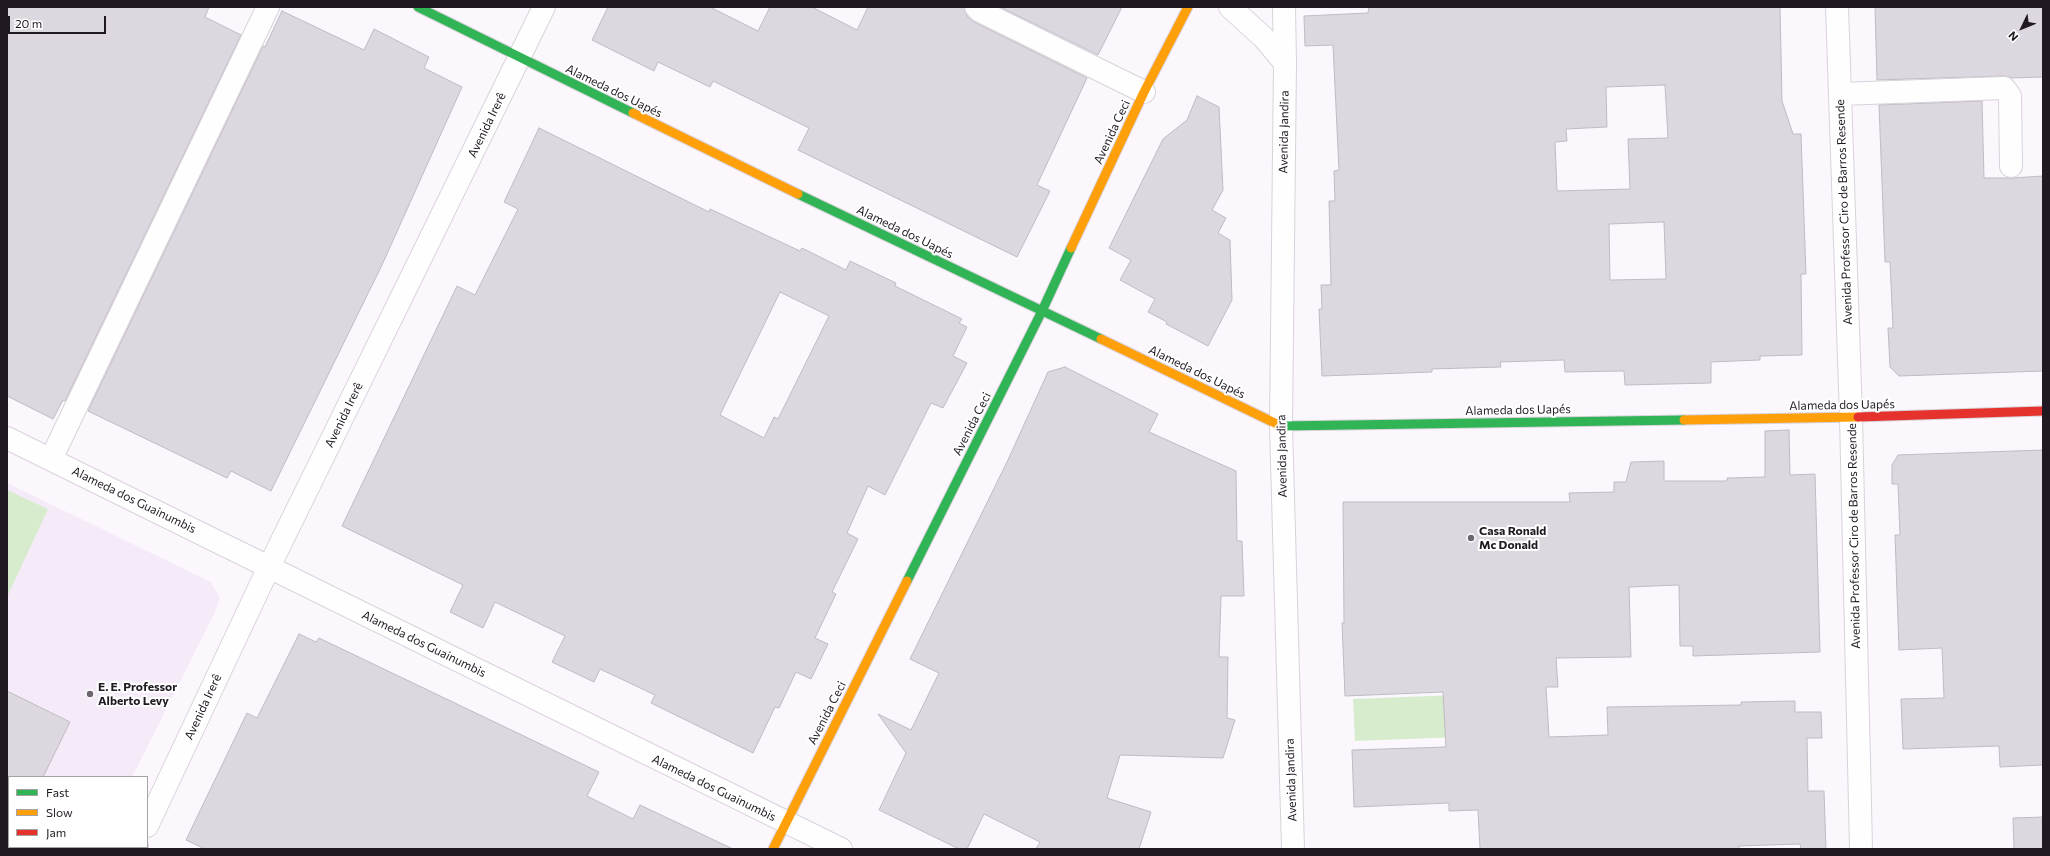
<!DOCTYPE html>
<html>
<head>
<meta charset="utf-8">
<style>
	body { margin:0 }
	#map { position:relative; width:2050px; height:856px; overflow:hidden; background:#fbf7fd; font-family:Commissioner,sans-serif }
	canvas { display:block }
	.frame { position:absolute; inset:0; border:8px solid #201922; pointer-events:none }
	.legend { position:absolute; left:8px; top:776px; width:140px; height:72px; box-sizing:border-box; background:#fff; border:1px solid #a6a3a7; margin:0; padding:5px 7px; list-style:none; font-size:12px; color:#201922 }
	.legend li { display:flex; align-items:center; gap:8px; height:20px }
	.legend b { width:20px; border:1px solid #a6a3a7 }
	.north { position:absolute; left:2002px; top:8px; width:40px; height:40px; -webkit-text-stroke:3px #fff; paint-order:stroke; rotate:227deg; font-size:11px; font-weight:700; line-height:16px; text-align:center; color:#201922 }
	.north::after { content:''; display:block; margin:auto; width:14px; height:18px; background:#201922; clip-path:polygon(50% 0,100% 100%,50% 72%,0 100%) }
	.scale { position:absolute; left:8px; top:16px; width:98px; height:18px; box-sizing:border-box; border:2px solid #201922; border-top:0; padding-left:5px; font-size:12px; line-height:14px; white-space:nowrap; color:#201922; -webkit-text-stroke:3px #fff; paint-order:stroke }
</style>
</head>
<body>
<div id="map">
<canvas width="2050" height="856"></canvas>
<div class="frame"></div>
<ul class="legend">
<li><b style="height:5px;background:#30b455"></b>Fast</li>
<li><b style="height:5px;background:#ff9f0a"></b>Slow</li>
<li><b style="height:5px;background:#e5322d"></b>Jam</li>
</ul>
<div class="north">N</div>
<div class="scale">20 m</div>
</div>
<script>
const context = document.querySelector('canvas').getContext('2d');
context.lineJoin = 'round';
function fill(path, color) {
  context.fillStyle = color;
  context.fill(path, 'evenodd');
}
function poly(rows) {
  const path = new Path2D();
  for (const r of rows) {
    path.moveTo(r[0], r[1]);
    for (let i = 2; i < r.length; i += 2) path.lineTo(r[i], r[i + 1]);
  }
  return path;
}
function strokePath(path, color, width, dash) {
  context.strokeStyle = color;
  context.lineWidth = width;
  context.lineCap = dash ? 'butt' : 'round';
  context.setLineDash(dash || []);
  context.stroke(path);
}
function write(font, color, halo, rows, align = 'center') {
  context.font = font + ' Commissioner,sans-serif';
  context.lineWidth = 4;
  context.setLineDash([]);
  context.textBaseline = 'middle';
  context.strokeStyle = halo;
  context.fillStyle = color;
  for (const [text, x, y, turn = 0] of rows) {
    context.save();
    context.translate(x, y);
    context.rotate((+turn || 0) * Math.PI / 180);
    context.textAlign = isNaN(turn) ? turn : align;
    if (halo) context.strokeText(text, 0, 0);
    context.fillText(text, 0, 0);
    context.restore();
  }
}
fill(poly([
	[7,483,211,582,220,598,215,612,132,777,9,777,9,847,97,847,96,849,7,849]
]), '#f5ebf8');
fill(poly([
	[7,490,48,509,7,597],
	[1458,695,1459,737,1355,741,1353,699]
]), '#d6eccc');
const building = poly([
	[7,7,209,7,205,17,241,35,65,401,63,400,53,419,7,396,7,7],
	[608,7,710,7,758,31,770,7,812,7,857,30,868,7,964,7,967,16,974,22,1087,78,1037,185,1050,191,1017,257,798,150,809,128,713,81,710,87,658,62,654,71,592,40,608,7],
	[1000,7,1122,7,1098,55,1000,7],
	[1369,7,1780,7,1782,101,1793,134,1801,134,1806,274,1801,274,1802,355,1760,356,1760,360,1711,362,1711,383,1625,385,1624,371,1565,372,1564,360,1500,362,1501,367,1432,369,1432,372,1322,376,1319,309,1322,309,1321,285,1331,285,1329,201,1335,201,1334,171,1339,170,1333,45,1305,46,1304,16,1368,13,1369,7],
	[1665,85,1668,138,1628,139,1630,189,1557,191,1555,142,1567,141,1566,129,1607,127,1606,87,1665,85],
	[1664,222,1666,279,1610,280,1609,224,1664,222],
	[1875,7,2043,7,2043,77,2012,78,2004,76,1877,80,1875,7],
	[282,11,364,50,374,29,429,57,424,68,462,87,382,265,271,491,231,471,227,478,88,411,263,46,265,47,282,11],
	[1197,96,1219,107,1223,190,1212,210,1226,218,1218,233,1230,240,1232,300,1208,346,1166,324,1167,322,1148,312,1155,299,1120,280,1131,260,1109,248,1163,139,1187,120,1197,96],
	[1982,101,1984,178,2012,178,2043,176,2043,371,1899,376,1890,367,1888,328,1893,328,1890,262,1885,262,1879,105,1982,101],
	[539,128,709,212,710,209,800,251,802,248,846,270,850,261,896,283,895,286,962,319,959,323,967,327,953,356,967,363,943,408,931,403,885,495,868,486,847,533,858,539,832,592,836,594,815,638,828,644,811,679,796,672,779,708,775,707,753,753,651,703,655,695,600,669,594,682,552,662,565,636,495,602,483,628,450,612,463,585,342,526,457,286,475,295,518,209,504,202,539,128],
	[780,292,829,316,778,419,774,417,764,438,720,415,780,292],
	[1065,367,1158,414,1149,432,1236,471,1237,541,1242,541,1244,596,1221,596,1219,657,1228,657,1227,718,1235,720,1223,758,1120,755,1107,798,1151,812,1139,849,1036,849,1040,842,984,814,967,849,959,849,879,810,906,753,878,714,911,730,939,673,910,659,1007,462,1048,372,1065,367],
	[1789,430,1790,475,1815,474,1820,652,1693,656,1693,646,1680,646,1679,585,1629,587,1631,657,1556,658,1558,687,1546,687,1549,737,1608,735,1607,707,1741,705,1741,702,1795,701,1795,712,1821,712,1822,738,1807,738,1808,791,1824,791,1826,849,1801,849,1800,844,1739,846,1739,849,1480,849,1478,810,1449,811,1449,803,1354,807,1352,750,1446,747,1443,692,1345,696,1342,623,1344,623,1343,502,1570,502,1569,493,1614,492,1614,482,1626,482,1631,462,1664,461,1664,481,1727,481,1727,478,1765,477,1765,431,1789,430],
	[2043,450,2043,765,2000,767,1999,746,1903,749,1901,699,1944,698,1942,648,1899,650,1895,535,1900,535,1898,484,1892,484,1892,465,1898,455,2043,450],
	[299,634,316,642,319,638,599,772,587,796,633,819,640,805,733,849,205,849,186,840,247,713,257,718,299,634],
	[7,691,70,722,43,777,7,777,7,691],
	[2043,817,2043,849,2014,849,2013,818,2043,817]
]);
fill(building, '#ddd8df');
strokePath(building, '#c0bbc3', 1);
const street = poly([
	[976,7,980,11,1144,92],
	[1230,7,1264,38,1285,63],
	[1284,7,1285,63,1281,426,1293,849],
	[1837,7,1851,417,1861,849],
	[1840,94,2004,88,2010,96,2011,166],
	[7,438,841,849],
	[51,459,268,7],
	[147,826,269,567,544,7],
	[136,849,137,847]
]);
const fast = poly([
	[418,7,633,113],
	[798,194,1101,339],
	[1281,426,1684,420],
	[907,581,1042,311,1071,248]
]);
const slow = poly([
	[633,113,798,194],
	[1071,248,1144,92,1188,7],
	[1101,339,1281,426],
	[1684,420,1858,417],
	[773,849,907,581]
]);
const jam = poly([
	[1858,417,2043,411]
]);
strokePath(street, '#d8d3da', 24);
strokePath(fast, '#d8d3da', 11);
strokePath(slow, '#d8d3da', 11);
strokePath(jam, '#d8d3da', 11);
strokePath(street, '#fefeff', 22);
strokePath(fast, '#30b455', 9);
strokePath(slow, '#ff9f0a', 9);
strokePath(jam, '#e5322d', 9);
for (const [x, y, r, color] of [
	[1471,538,4,"#6d676f"],
	[90,694,4,"#6d676f"]
]) {
  const dot = new Path2D();
  dot.arc(x, y, r, 0, 2 * Math.PI);
  context.fillStyle = color;
  context.fill(dot);
  strokePath(dot, '#fff', 1.5);
}
write('12px', '#201922', '#fff', [
	["Alameda dos Uapés",614,91,26],
	["Avenida Irerê",487,125,-64],
	["Avenida Ceci",1112,132,-65],
	["Avenida Jandira",1284,132,-89],
	["Avenida Professor Ciro de Barros Resende",1844,212,-92],
	["Alameda dos Uapés",905,232,26],
	["Alameda dos Uapés",1197,372,26],
	["Alameda dos Uapés",1842,405,-1],
	["Alameda dos Uapés",1518,410,-1],
	["Avenida Irerê",344,415,-64],
	["Avenida Ceci",972,424,-63],
	["Avenida Jandira",1282,456,-91],
	["Alameda dos Guainumbis",134,500,26],
	["Avenida Professor Ciro de Barros Resende",1854,536,-91],
	["Alameda dos Guainumbis",424,644,26],
	["Avenida Irerê",203,707,-65],
	["Avenida Ceci",827,713,-63],
	["Avenida Jandira",1291,780,-92],
	["Alameda dos Guainumbis",714,788,26]
]);
write('bold 12px', '#201922', '#fff', [
	["Casa Ronald",1479,531],
	["Mc Donald",1479,545],
	["E. E. Professor",98,687],
	["Alberto Levy",98,701]
], 'left');
</script>
</body>
</html>
